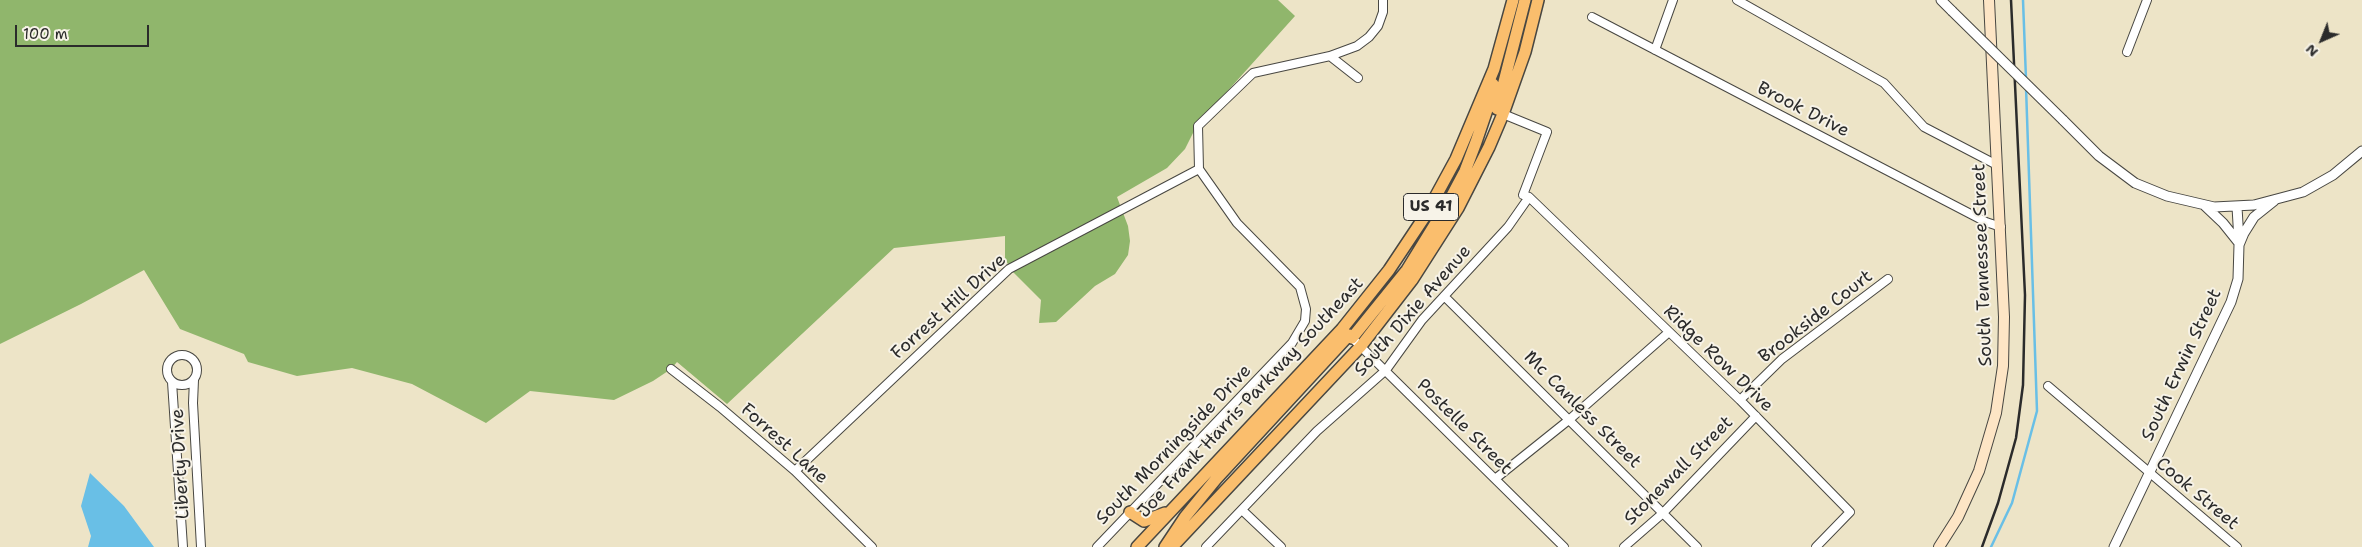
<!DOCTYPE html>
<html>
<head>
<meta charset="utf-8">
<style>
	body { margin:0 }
	#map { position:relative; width:2362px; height:547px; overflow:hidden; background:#ede4c7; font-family:"Shantell Sans",sans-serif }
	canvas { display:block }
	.north { position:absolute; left:2297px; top:15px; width:50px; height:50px; -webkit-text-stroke:4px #f7f3e8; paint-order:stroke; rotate:224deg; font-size:14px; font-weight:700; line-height:20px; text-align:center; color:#2b2b2b }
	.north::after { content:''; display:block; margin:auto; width:18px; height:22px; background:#2b2b2b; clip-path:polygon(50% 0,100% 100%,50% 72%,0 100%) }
	.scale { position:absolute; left:15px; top:25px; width:134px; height:22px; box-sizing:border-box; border:2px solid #2b2b2b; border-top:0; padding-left:6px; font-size:15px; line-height:18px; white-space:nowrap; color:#2b2b2b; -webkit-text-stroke:4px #f7f3e8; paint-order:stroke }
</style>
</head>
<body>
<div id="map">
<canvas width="2362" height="547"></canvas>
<div class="north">N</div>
<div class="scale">100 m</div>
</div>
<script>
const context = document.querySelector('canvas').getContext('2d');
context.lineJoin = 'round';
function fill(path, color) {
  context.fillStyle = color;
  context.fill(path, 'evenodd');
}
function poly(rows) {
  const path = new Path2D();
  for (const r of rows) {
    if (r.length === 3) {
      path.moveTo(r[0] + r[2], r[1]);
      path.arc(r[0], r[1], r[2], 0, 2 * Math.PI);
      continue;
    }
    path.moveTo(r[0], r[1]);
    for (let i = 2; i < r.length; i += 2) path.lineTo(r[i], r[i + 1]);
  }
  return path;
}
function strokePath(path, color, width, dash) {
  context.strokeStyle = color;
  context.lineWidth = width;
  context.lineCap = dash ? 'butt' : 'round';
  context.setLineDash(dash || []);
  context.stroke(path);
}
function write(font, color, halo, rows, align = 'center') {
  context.font = font + ' "Shantell Sans",sans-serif';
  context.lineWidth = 4;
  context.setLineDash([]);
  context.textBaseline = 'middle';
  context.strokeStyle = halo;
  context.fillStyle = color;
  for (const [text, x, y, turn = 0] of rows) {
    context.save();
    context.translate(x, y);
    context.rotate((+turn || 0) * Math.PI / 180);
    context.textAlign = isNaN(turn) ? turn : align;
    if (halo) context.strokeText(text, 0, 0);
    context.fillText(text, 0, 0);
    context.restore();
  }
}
fill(poly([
	[0,0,1278,0,1295,16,1197,125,1185,149,1167,168,1117,197,1128,226,1130,241,1128,255,1115,274,1095,286,1056,322,1039,323,1041,300,1012,271,1005,259,1005,236,894,248,727,404,677,362,671,369,653,381,614,400,530,391,486,423,412,384,352,368,297,376,248,362,244,354,180,329,144,270,81,304,0,344]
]), '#90b66c');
fill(poly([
	[90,473,124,506,154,547,88,547,91,536,81,506]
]), '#69bfe6');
strokePath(poly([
	[2023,0,2026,79],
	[1991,547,2012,503,2037,411,2026,87]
]), '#69bfe6', 2.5);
const minor = poly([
	[1737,0,1884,83,1924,127,1997,165],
	[1592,17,1986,222,2001,227],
	[1655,50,1673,0],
	[2127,52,2147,0],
	[1330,56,1357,46,1369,37,1378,26,1383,12,1383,0],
	[1529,197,1740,400,1850,512,1816,547],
	[1444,296,1697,547],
	[1349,335,1564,547],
	[182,370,15],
	[671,369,720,407,795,471,872,547],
	[194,380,193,403,201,547],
	[172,382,183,547],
	[2048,386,2237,547],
	[1740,400,1782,359,1888,279],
	[795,471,1009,269,1199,169],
	[1495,479,1570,419,1669,332],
	[1242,510,1281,547],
	[1097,547,1292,343,1305,321,1306,309,1300,287,1237,223,1199,169,1198,126,1253,73,1330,56,1358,78],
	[1206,547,1317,431,1386,370,1422,320,1508,227,1529,197,1523,195,1547,132,1503,114],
	[1624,547,1663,513,1756,416]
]);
const tertiary = poly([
	[1941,0,1952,11],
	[2063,120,2099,156,2135,183,2167,196,2214,207,2254,205,2303,192,2333,175,2362,151],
	[2204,205,2223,223,2239,243],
	[2237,207,2239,241],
	[2114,547,2231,302,2238,279,2239,245,2244,233,2254,217,2274,201]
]);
const secondary = poly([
	[1939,547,1958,517,1979,471,1996,413,2003,366,2004,317,1989,0]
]);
const primary = poly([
	[1497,109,1525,0],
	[1352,338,1407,270,1447,205,1465,171,1476,142,1491,98,1493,84],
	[1130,512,1144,521,1165,513],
	[1137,547,1342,329,1389,270,1425,216,1456,159,1494,69,1513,0],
	[1165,547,1185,517,1216,479,1349,335],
	[1172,547,1361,346,1412,280,1458,208,1489,147,1503,114,1525,52,1538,0]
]);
strokePath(minor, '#484742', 10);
strokePath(tertiary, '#484742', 11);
strokePath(secondary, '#484742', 12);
strokePath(primary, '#484742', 14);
strokePath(minor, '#fff', 8);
strokePath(tertiary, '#fff', 9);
strokePath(secondary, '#fde5c5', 10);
strokePath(primary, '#fabe6d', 11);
strokePath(poly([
	[1982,547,1998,503,2016,438,2023,385,2025,295,2011,0]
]), '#2b2b2b', 2.5);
const tertiaryBridge = poly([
	[1952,11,2063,120]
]);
strokePath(tertiaryBridge, '#484742', 11, []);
strokePath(tertiaryBridge, '#fff', 9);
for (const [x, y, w] of [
	[1431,207,55]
]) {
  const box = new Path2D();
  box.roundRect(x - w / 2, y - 13.5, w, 27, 4);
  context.fillStyle = '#f7f3e8';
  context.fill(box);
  strokePath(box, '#2b2b2b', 1);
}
write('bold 16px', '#2b2b2b', null, [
	["US 41",1431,207]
]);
write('18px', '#2b2b2b', '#f7f3e8', [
	["Brook Drive",1803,110,27],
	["South Tennessee Street",1983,265,-92],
	["Forrest Hill Drive",949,307,-42],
	["South Dixie Avenue",1413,311,-49],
	["Brookside Court",1816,317,-38],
	["Ridge Row Drive",1718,359,44],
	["South Erwin Street",2182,365,-65],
	["Joe Frank Harris Parkway Southeast",1251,398,-47],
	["Mc Canless Street",1582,410,45],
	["Postelle Street",1464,427,45],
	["Forrest Lane",784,444,42],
	["South Morningside Drive",1174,445,-46],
	["Liberty Drive",181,464,-93],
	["Stonewall Street",1679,471,-45],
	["Cook Street",2197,494,40]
]);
</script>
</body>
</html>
